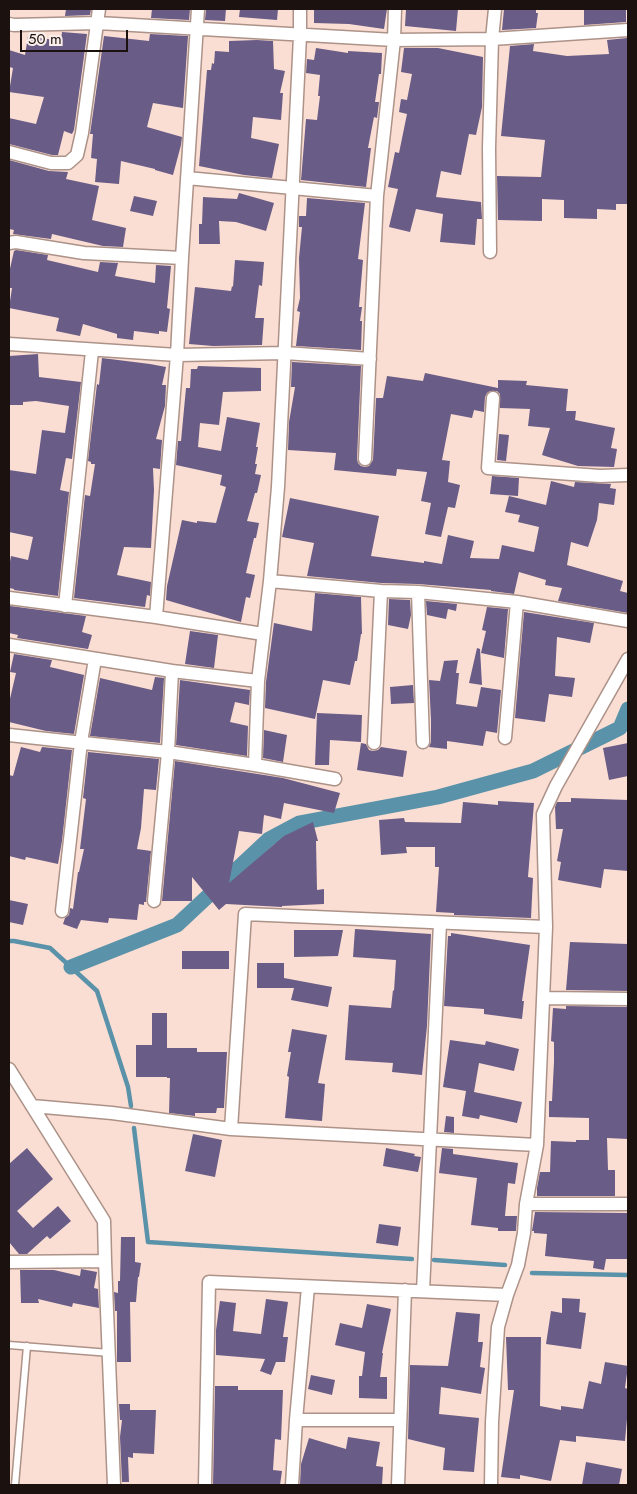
<!DOCTYPE html>
<html>
<head>
<meta charset="utf-8">
<style>
	body { margin:0 }
	#map { position:relative; width:637px; height:1494px; overflow:hidden; background:#fbded3; font-family:Jost,sans-serif }
	canvas { display:block }
	.frame { position:absolute; inset:0; border:10px solid #1b110e; pointer-events:none }
	.scale { position:absolute; left:20px; top:30px; width:108px; height:22px; box-sizing:border-box; border:2px solid #1b110e; border-top:0; padding-left:6px; font-size:15px; line-height:18px; white-space:nowrap; color:#1b110e; -webkit-text-stroke:4px #fbefeb; paint-order:stroke }
</style>
</head>
<body>
<div id="map">
<canvas width="637" height="1494"></canvas>
<div class="frame"></div>
<div class="scale">50 m</div>
</div>
<script>
const context = document.querySelector('canvas').getContext('2d');
context.lineJoin = 'round';
function poly(rows) {
  const path = new Path2D();
  for (const r of rows) {
    path.moveTo(r[0], r[1]);
    for (let i = 2; i < r.length; i += 2) path.lineTo(r[i], r[i + 1]);
  }
  return path;
}
function strokePath(path, color, width, dash) {
  context.strokeStyle = color;
  context.lineWidth = width;
  context.lineCap = dash ? 'butt' : 'round';
  context.setLineDash(dash || []);
  context.stroke(path);
}
function fill(path, color) {
  context.fillStyle = color;
  context.fill(path, 'evenodd');
}
strokePath(poly([
	[9,941,14,941,50,948,97,991,128,1087,131,1106],
	[134,1128,148,1242,412,1259],
	[434,1260,505,1265],
	[532,1273,628,1275]
]), '#5a93a9', 4.5);
strokePath(poly([
	[71,967,177,925,269,839,299,823,438,797,533,771,620,728,628,709]
]), '#5a93a9', 15);
fill(poly([
	[66,9,91,9,90,15,65,16],
	[152,9,190,9,189,20,151,18],
	[206,9,226,9,225,21,205,20],
	[240,9,278,9,277,20,239,17],
	[314,9,387,9,384,29,349,24,314,23],
	[406,9,458,9,456,31,405,26],
	[504,9,536,9,536,13,538,13,536,28,502,30],
	[584,9,626,9,626,22,584,25],
	[62,32,87,34,74,130,72,134,64,131,58,155,52,155,9,144,9,118,36,124,44,97,9,92,13,68,9,67,9,50,25,55,28,36,61,41],
	[150,34,188,36,183,108,153,103,147,127,182,137,181,145,173,175,155,170,155,169,121,161,119,184,95,182,97,159,91,158,93,134,90,134,104,36,149,41],
	[627,38,627,44,628,44,628,204,616,204,616,210,597,209,597,219,564,218,564,200,542,199,542,221,498,220,497,176,541,177,545,140,501,136,510,46,534,44,533,51,567,56,609,54,607,40],
	[257,40,273,41,274,69,285,71,280,93,283,93,281,120,253,117,251,138,279,144,272,178,244,175,199,166,207,70,211,70,212,63,214,64,215,51,229,52,229,41],
	[316,48,348,53,348,51,382,53,381,74,379,74,375,102,379,102,377,118,374,117,368,148,371,148,366,187,301,180,306,119,317,120,320,96,318,96,320,75,306,73,307,59,314,60],
	[404,48,438,48,483,57,482,107,476,135,469,134,461,175,441,171,436,197,481,202,482,219,477,219,475,245,440,242,443,214,416,209,410,232,389,227,398,189,388,187,395,152,399,153,407,114,399,112,401,99,407,100,412,74,401,72],
	[9,160,49,171,68,172,66,179,99,186,92,220,126,228,123,247,103,246,52,234,51,239,13,234,14,230,9,229],
	[239,193,274,203,266,231,236,222,219,221,220,244,199,244,199,224,202,224,203,197,237,199],
	[134,196,157,201,153,216,130,211],
	[307,198,365,203,358,259,363,260,359,307,362,307,360,321,362,321,361,350,296,346,300,312,297,311,300,298,299,258,302,227,299,227,299,216,306,216],
	[16,250,48,255,47,260,98,272,100,262,118,263,115,276,155,283,156,265,171,266,167,308,170,309,167,332,159,331,159,334,134,331,133,340,117,338,117,334,83,324,80,336,56,331,59,318,9,308,12,288,9,288,9,273,14,251],
	[235,260,264,262,262,286,259,285,255,318,264,318,262,345,213,346,189,344,195,287,231,291,232,286,233,287],
	[38,354,39,377,81,382,72,459,66,458,60,490,69,492,58,596,14,590,14,589,9,588,9,567,11,556,28,560,33,537,9,532,9,470,36,474,42,430,65,433,69,406,36,401,23,402,23,405,9,405,9,356],
	[102,358,150,364,166,367,162,385,166,385,165,406,156,439,162,440,160,469,153,468,154,490,151,548,124,547,117,575,151,582,150,596,147,595,145,607,74,598,85,495,90,496,95,464,91,464,91,462,88,461,97,384,99,385],
	[292,362,361,366,357,459,358,463,361,466,365,467,369,466,373,460,376,398,383,398,387,376,423,381,425,373,498,388,498,380,527,381,526,385,568,389,566,411,576,411,575,420,615,428,611,448,617,449,614,467,578,466,542,455,550,428,528,426,530,409,500,408,500,394,497,391,490,391,487,393,485,397,484,412,474,410,472,418,451,414,442,460,450,461,448,482,460,485,455,508,448,507,441,537,425,534,431,503,421,501,427,472,397,469,396,476,334,470,336,453,288,450,289,422,295,387,291,387],
	[198,366,261,368,261,391,223,392,219,425,200,423,198,447,221,451,227,417,260,423,256,447,258,447,255,464,257,464,255,474,261,475,257,493,255,493,247,521,259,523,256,538,254,538,246,573,255,575,250,598,246,597,241,622,166,600,167,586,182,520,197,523,197,521,216,523,226,487,220,485,222,475,176,465,178,441,181,441,186,388,190,388,191,369,197,369],
	[499,434,509,435,506,461,497,460],
	[492,476,519,478,518,496,490,494],
	[551,481,574,487,575,482,611,484,610,488,616,489,614,505,599,503,597,520,588,547,571,542,567,565,623,581,620,591,628,593,628,613,558,601,562,588,545,585,546,580,519,572,514,594,491,591,491,590,418,584,381,583,307,576,314,543,282,537,290,498,379,516,371,556,424,563,424,561,442,564,448,535,474,541,470,558,499,559,502,545,534,552,539,527,518,522,520,515,505,512,509,496,546,505],
	[315,593,361,597,362,634,361,634,357,661,355,661,350,685,323,680,315,719,265,708,266,682,274,623,312,631],
	[389,599,410,600,411,615,408,629,388,625],
	[426,601,457,604,456,611,448,609,446,619,427,615],
	[10,606,86,616,82,632,92,635,88,649,17,638,18,635,9,633,9,613],
	[487,607,508,609,504,658,481,653,486,631,482,630],
	[524,612,594,623,590,643,557,637,555,676,575,678,572,697,549,694,545,722,515,718],
	[190,631,218,635,214,668,185,664],
	[477,648,480,649,482,685,469,683],
	[14,654,52,660,50,667,84,675,74,734,46,731,9,722,9,703,16,673,10,672],
	[458,660,456,673,459,673,456,704,477,707,481,687,501,690,497,733,486,731,483,746,447,741,447,749,429,747,431,742,431,720,429,680,440,681,444,661],
	[155,677,164,678,160,743,90,736,100,678,152,690],
	[180,680,250,690,249,705,235,702,230,722,248,726,247,756,176,745],
	[413,685,414,703,391,704,390,687],
	[317,713,362,715,361,742,330,740,329,765,315,765],
	[264,730,287,735,283,762,263,758],
	[361,743,366,744,369,750,373,751,378,750,381,747,407,751,403,777,357,770],
	[628,743,628,776,609,780,603,748],
	[21,747,40,752,42,747,72,750,62,841,58,864,26,857,25,860,9,856,9,775,13,776],
	[88,752,159,759,156,790,144,789,141,828,137,849,151,851,146,902,144,902,144,905,139,904,137,920,109,918,108,923,81,920,77,929,63,924,65,918,69,915,70,908,73,909,78,872,79,872,84,849,80,849,86,799,83,798],
	[175,761,283,778,340,793,334,813,284,803,281,819,264,815,262,834,239,831,229,883,284,836,313,822,318,841,316,841,317,890,324,889,324,904,282,906,282,907,226,904,219,910,192,877,192,901,162,901],
	[571,798,628,800,628,871,604,869,601,888,558,880,561,862,557,861,563,829,556,829,555,807,557,802,571,802],
	[498,801,534,803,528,877,533,878,531,918,454,915,454,913,436,912,439,867,435,867,435,847,406,847,407,853,381,855,379,820,404,818,405,822,461,823,463,802,498,805],
	[9,900,28,904,23,925,9,922],
	[355,929,431,934,427,1026,422,1075,392,1072,393,1063,345,1060,349,1005,391,1008,393,990,394,991,396,960,353,957],
	[294,930,343,930,338,956,294,957],
	[451,933,530,945,522,1001,524,1001,522,1019,484,1014,484,1009,444,1006,448,936,451,936],
	[570,942,628,944,628,991,566,990],
	[182,951,229,951,229,969,182,969],
	[257,963,284,963,284,978,332,987,328,1007,291,1000,294,988,257,988],
	[566,1006,628,1007,628,1139,607,1138,608,1170,615,1170,615,1196,537,1196,537,1188,540,1172,550,1172,551,1141,576,1142,576,1140,589,1140,589,1118,549,1117,549,1101,552,1101,554,1062,554,1042,551,1041,553,1008,566,1009],
	[152,1013,167,1013,167,1048,197,1048,197,1052,227,1052,224,1108,217,1108,216,1113,195,1113,195,1116,169,1113,170,1078,167,1078,167,1077,136,1077,136,1045,152,1045],
	[292,1029,327,1035,318,1083,325,1084,322,1121,285,1118,289,1077,287,1076,291,1052,288,1052],
	[450,1040,485,1045,486,1041,519,1049,514,1071,479,1063,474,1092,522,1102,517,1123,480,1115,479,1119,462,1116,466,1091,443,1087],
	[446,1116,454,1117,454,1133,444,1132],
	[193,1134,222,1140,215,1177,185,1171],
	[27,1148,53,1179,17,1211,33,1228,58,1206,71,1221,50,1239,47,1236,27,1254,19,1254,9,1242,9,1164],
	[386,1148,415,1154,414,1156,421,1157,418,1172,383,1166],
	[442,1148,453,1149,453,1154,518,1163,515,1184,508,1183,505,1216,517,1216,516,1231,498,1231,498,1228,471,1225,477,1178,439,1173],
	[535,1212,628,1213,628,1259,606,1259,604,1270,593,1268,594,1261,545,1256,547,1234,534,1233,534,1231,532,1231],
	[379,1224,401,1227,398,1246,376,1243],
	[121,1237,135,1237,135,1262,141,1263,139,1277,138,1277,136,1302,130,1302,131,1362,117,1362,117,1311,115,1311,114,1292,118,1293,118,1281,120,1281],
	[81,1269,97,1272,94,1288,98,1289,99,1308,73,1303,72,1307,38,1299,39,1303,21,1303,20,1270,54,1270,80,1276],
	[562,1298,580,1299,579,1312,586,1313,581,1349,546,1344,551,1311,562,1313],
	[266,1299,288,1302,283,1337,288,1337,285,1362,276,1362,271,1375,260,1371,265,1359,216,1355,216,1330,220,1301,236,1303,233,1331,261,1334],
	[367,1304,391,1309,382,1353,383,1353,380,1377,387,1377,387,1399,359,1398,359,1376,362,1376,365,1352,335,1345,340,1323,362,1328],
	[456,1312,480,1314,478,1342,483,1342,480,1367,485,1368,481,1394,441,1387,439,1414,479,1418,474,1472,443,1470,445,1448,408,1439,410,1365,448,1366],
	[506,1337,541,1337,540,1406,561,1410,561,1406,583,1409,589,1381,601,1384,605,1362,628,1366,625,1388,628,1389,628,1408,625,1441,576,1436,576,1442,560,1440,551,1481,520,1475,520,1479,501,1477,514,1390,508,1390],
	[311,1375,335,1380,332,1395,308,1389],
	[215,1386,238,1386,238,1390,283,1390,281,1440,275,1439,273,1470,282,1471,280,1485,213,1485],
	[119,1404,130,1404,130,1410,156,1410,154,1454,133,1453,133,1458,128,1457,129,1482,122,1482,120,1437,122,1420,120,1420],
	[348,1437,380,1442,376,1466,383,1467,382,1485,304,1485,300,1484,301,1464,309,1438,346,1449],
	[586,1462,622,1469,619,1485,582,1485]
]), '#695c86');
const service = poly([
	[9,1345,110,1353],
	[15,1485,27,1346]
]);
const minor = poly([
	[9,24,14,25,98,23,394,40,492,39,628,30],
	[9,152,51,163,68,163,77,155,82,133,99,9],
	[187,178,377,196],
	[9,243,16,242,84,253,182,258],
	[490,252,489,148,492,39,495,9],
	[9,344,177,355,182,258,198,9],
	[493,398,488,468,600,476,628,475],
	[365,459,377,196,394,40,395,9],
	[270,581,381,591,418,592,517,602,628,621],
	[418,592,423,742],
	[9,598,156,617,263,634],
	[65,606,92,351],
	[156,617,177,355,285,353,370,359],
	[9,645,172,671,258,681],
	[9,735,168,752,255,765,258,681,270,581,278,487,300,36,300,9],
	[505,738,517,602],
	[374,743,381,591],
	[255,765,335,779],
	[154,901,168,752,172,671],
	[62,911,81,742,95,659],
	[544,998,628,999],
	[9,1069,104,1221,105,1261],
	[32,1106,112,1113,231,1129],
	[537,1145,231,1129,245,914,546,927],
	[526,1204,628,1204],
	[9,1262,105,1261,114,1485],
	[423,1291,440,923],
	[296,1420,400,1420],
	[205,1485,209,1282,507,1295],
	[292,1485,296,1420,308,1287],
	[398,1485,405,1290],
	[491,1485,492,1422,498,1327,507,1295,518,1265,524,1233,526,1204,537,1145,546,927,543,814,556,786,628,659]
]);
strokePath(service, '#ac9288', 9);
strokePath(minor, '#ac9288', 15);
strokePath(service, '#fff', 6);
strokePath(minor, '#fff', 12);
</script>
</body>
</html>
